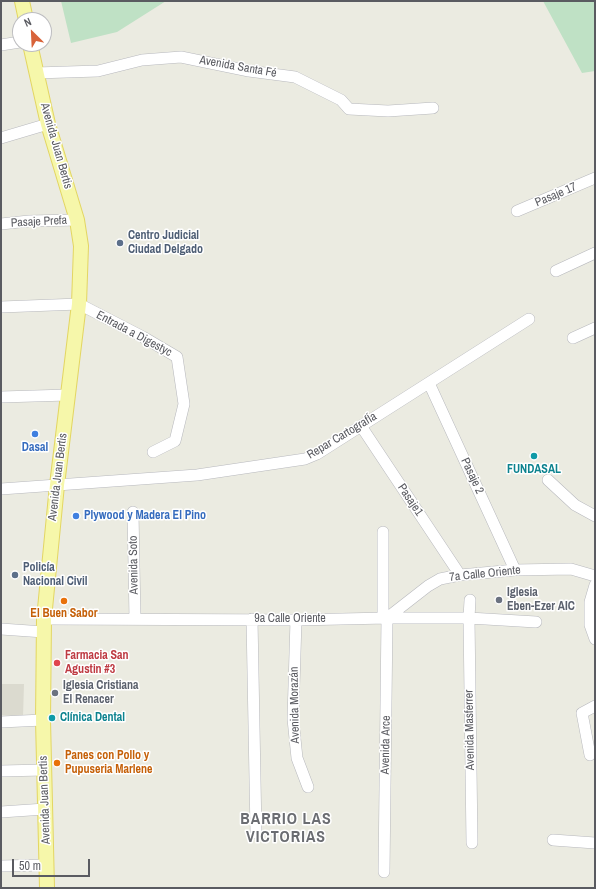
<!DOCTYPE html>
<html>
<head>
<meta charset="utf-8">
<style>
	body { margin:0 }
	#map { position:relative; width:596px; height:889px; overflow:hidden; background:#ebebe1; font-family:"Archivo Narrow",sans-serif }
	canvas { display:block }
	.frame { position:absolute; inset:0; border:2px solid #5a5b61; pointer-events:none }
	.north { position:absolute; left:12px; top:12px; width:40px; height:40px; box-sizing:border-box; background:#fff; border:1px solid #bdbdc0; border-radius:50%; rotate:336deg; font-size:11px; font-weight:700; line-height:16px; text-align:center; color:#5a5b61 }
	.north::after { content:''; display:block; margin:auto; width:14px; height:18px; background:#d8633a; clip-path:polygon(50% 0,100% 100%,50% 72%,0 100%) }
	.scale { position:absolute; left:12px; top:859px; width:78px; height:18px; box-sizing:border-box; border:2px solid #5a5b61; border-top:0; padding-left:5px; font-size:12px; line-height:14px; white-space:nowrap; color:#5a5b61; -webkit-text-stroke:3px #fff; paint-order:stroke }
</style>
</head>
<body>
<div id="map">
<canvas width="596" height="889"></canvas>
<div class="frame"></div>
<div class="north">N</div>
<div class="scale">50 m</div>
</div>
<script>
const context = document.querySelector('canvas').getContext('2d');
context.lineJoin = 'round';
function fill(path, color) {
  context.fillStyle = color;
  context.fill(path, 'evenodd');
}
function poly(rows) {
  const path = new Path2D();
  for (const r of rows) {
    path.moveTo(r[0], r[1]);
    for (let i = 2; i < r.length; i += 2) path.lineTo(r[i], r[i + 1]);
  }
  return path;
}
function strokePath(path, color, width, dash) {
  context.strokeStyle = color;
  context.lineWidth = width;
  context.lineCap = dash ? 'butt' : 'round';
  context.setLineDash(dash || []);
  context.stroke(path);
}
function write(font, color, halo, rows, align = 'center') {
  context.font = font + ' "Archivo Narrow",sans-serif';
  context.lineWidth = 3;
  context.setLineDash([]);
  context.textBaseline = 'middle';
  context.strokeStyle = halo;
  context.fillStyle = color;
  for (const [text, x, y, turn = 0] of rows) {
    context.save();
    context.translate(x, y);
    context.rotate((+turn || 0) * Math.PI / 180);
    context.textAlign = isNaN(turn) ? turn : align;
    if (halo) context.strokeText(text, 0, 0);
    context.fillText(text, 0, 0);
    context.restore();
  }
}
fill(poly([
	[1,684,24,684,23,716,1,715]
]), '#dbdacf');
fill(poly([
	[61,1,166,1,117,32,71,43],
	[543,1,595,1,595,71,582,73]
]), '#bfe1c5');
const minor = poly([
	[1,45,20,42],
	[36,73,98,71,142,60,181,57,249,71,295,77,341,100,349,109,388,111,433,108],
	[1,138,48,124],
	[517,211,595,178],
	[1,224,29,221,77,220],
	[556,271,595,253],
	[1,307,79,304,143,337,177,357,184,404,175,441,153,452],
	[573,338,595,328],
	[429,383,515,570],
	[1,397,68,395],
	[361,426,460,575],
	[548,480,575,505,595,516],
	[1,489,197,475,305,459,317,454,529,319],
	[133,512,135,619],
	[595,585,590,602,590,625,595,639],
	[470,600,469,618,472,843],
	[383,618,383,532],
	[387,618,428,586,440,579,460,575,515,570,571,569,595,576],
	[44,619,296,620,387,618,469,618,536,622],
	[252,619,256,833],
	[296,620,293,719,297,758,308,787],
	[1,629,44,632],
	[1,722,43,720],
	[590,755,582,713,595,706],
	[1,771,44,770],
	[1,812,45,809],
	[553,840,595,843],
	[1,866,47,865],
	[384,872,387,618]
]);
const major = poly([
	[22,1,26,20],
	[30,44,48,124,77,220,81,246,79,304,57,485,44,619,43,720,47,888]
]);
strokePath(minor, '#b7b8bd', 12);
strokePath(major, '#e3d662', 16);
strokePath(minor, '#fff', 11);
strokePath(major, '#f6f7aa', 14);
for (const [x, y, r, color] of [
	[120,243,4,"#5c6f8a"],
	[35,434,4,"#3f7fe0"],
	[534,456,4,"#0f9aa8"],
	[76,516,4,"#3f7fe0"],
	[15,575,4,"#5c6f8a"],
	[499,600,4,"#6b7280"],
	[64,601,4,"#e8710a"],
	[57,663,4,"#e0444e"],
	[55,693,4,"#6b7280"],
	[52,718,4,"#0f9aa8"],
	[57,763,4,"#e8710a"]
]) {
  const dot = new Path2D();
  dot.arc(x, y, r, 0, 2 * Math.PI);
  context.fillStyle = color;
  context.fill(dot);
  strokePath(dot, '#fff', 1.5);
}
write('12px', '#5a5b61', '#fff', [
	["Avenida Santa Fé",238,67,10],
	["Avenida Juan Bertis",56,146,74],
	["Pasaje 17",556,195,-23],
	["Pasaje Prefa",39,222,-3],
	["Entrada a Digestyc",134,334,28],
	["Repar CartografÍa",342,436,-31],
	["Pasaje 2",472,476,65],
	["Avenida Juan Bertis",58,477,-83],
	["Pasaje1",410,500,56],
	["Avenida Soto",134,565,-91],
	["7a Calle Oriente",485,574,-6],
	["9a Calle Oriente",290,619],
	["Avenida Morazán",295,705,-91],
	["Avenida Masferrer",470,730,-91],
	["Avenida Arce",386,745,-89],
	["Avenida Juan Bertis",45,800,-92]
]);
write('bold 12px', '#4e5e75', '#fff', [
	["Centro Judicial",128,236],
	["Ciudad Delgado",128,250],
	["Policía",23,568],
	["Nacional Civil",23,582]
], 'left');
write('bold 12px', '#366cbe', '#fff', [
	["Dasal",35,448],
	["Plywood y Madera El Pino",84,516,"left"]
]);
write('bold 12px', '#0d838f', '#fff', [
	["FUNDASAL",534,470],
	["Clínica Dental",60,718,"left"]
]);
write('bold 12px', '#5b616d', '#fff', [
	["Iglesia",507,593],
	["Eben-Ezer AIC",507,607],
	["Iglesia Cristiana",63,686],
	["El Renacer",63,700]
], 'left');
write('bold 12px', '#c56008', '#fff', [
	["El Buen Sabor",64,614],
	["Panes con Pollo y",65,756,"left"],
	["Pupuseria Marlene",65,770,"left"]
]);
write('bold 12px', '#be3a42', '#fff', [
	["Farmacia San",65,656],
	["Agustin #3",65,670]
], 'left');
context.letterSpacing = '1px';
write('bold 16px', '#6b6d72', '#fff', [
	["BARRIO LAS",286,820],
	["VICTORIAS",286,838]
]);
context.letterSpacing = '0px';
</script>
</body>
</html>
